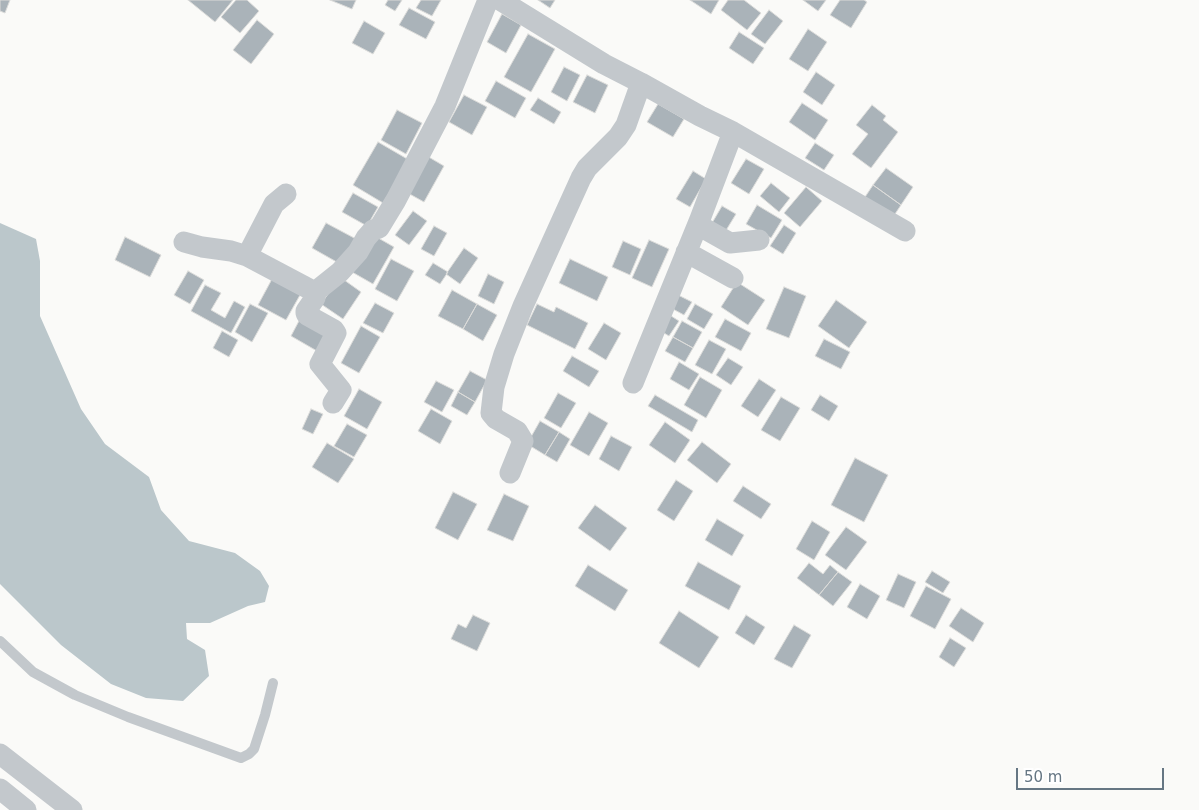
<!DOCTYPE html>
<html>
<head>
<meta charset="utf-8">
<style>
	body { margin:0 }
	#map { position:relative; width:1199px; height:810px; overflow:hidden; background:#fafaf8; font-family:"DejaVu Sans",sans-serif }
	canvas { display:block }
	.scale { position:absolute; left:1016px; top:768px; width:148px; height:22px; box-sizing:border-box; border:2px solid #657683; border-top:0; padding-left:6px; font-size:15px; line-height:18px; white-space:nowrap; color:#657683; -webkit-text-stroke:4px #fff; paint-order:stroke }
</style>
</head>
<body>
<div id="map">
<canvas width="1199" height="810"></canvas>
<div class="scale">50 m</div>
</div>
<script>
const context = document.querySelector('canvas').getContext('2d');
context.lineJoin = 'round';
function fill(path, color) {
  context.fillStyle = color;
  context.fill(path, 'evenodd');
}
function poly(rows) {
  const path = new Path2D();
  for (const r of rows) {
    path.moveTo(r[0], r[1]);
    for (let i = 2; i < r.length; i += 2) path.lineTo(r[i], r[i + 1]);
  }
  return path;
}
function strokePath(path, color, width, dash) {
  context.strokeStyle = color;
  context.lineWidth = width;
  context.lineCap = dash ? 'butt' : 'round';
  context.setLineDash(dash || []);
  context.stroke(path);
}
fill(poly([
	[0,223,36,239,40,261,40,316,81,409,105,444,149,477,161,510,189,541,235,553,260,571,269,586,265,602,248,606,210,623,186,623,187,639,205,650,209,676,183,701,146,698,111,684,61,645,0,584]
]), '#bbc7cb');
const building = poly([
	[0,0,10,0,5,13,0,11,0,0],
	[188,0,233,0,215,22,188,0],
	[236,0,247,0,259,11,240,33,221,17,236,0],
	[330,0,356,0,352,9,330,0],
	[388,0,402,0,395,11,385,5,388,0],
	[421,0,441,0,432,16,416,8,421,0],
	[538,0,555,0,550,8,538,0],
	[690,0,719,0,711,14,690,0],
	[728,0,744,0,761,13,747,30,721,10,728,0],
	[803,0,826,0,818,11,803,0],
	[840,0,864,0,867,2,851,28,830,15,840,0],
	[409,8,435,22,426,39,399,25,409,8],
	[769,10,783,21,765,44,751,34,769,10],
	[502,14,521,25,506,53,487,42,502,14],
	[257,20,274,34,251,64,233,50,257,20],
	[364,21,385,33,373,54,352,43,364,21],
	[808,29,827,42,808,71,789,59,808,29],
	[739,32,764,48,753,64,729,48,739,32],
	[528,34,555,49,531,92,504,77,528,34],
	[564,67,580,75,567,101,551,92,564,67],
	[816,72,835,85,822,105,803,92,816,72],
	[587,75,608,85,595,113,573,102,587,75],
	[496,81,526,98,515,118,485,101,496,81],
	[464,95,487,107,472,135,449,122,464,95],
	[538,98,561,112,554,124,530,110,538,98],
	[802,103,828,120,815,140,789,122,802,103],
	[658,104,684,119,673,137,647,122,658,104],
	[872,105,886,116,883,120,898,132,871,168,852,154,868,134,856,125,872,105],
	[397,110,422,123,406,154,381,140,397,110],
	[378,142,409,160,383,203,353,185,378,142],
	[815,143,834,155,824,170,805,158,815,143],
	[427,156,444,166,424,202,406,192,427,156],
	[746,159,764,169,749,194,731,183,746,159],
	[886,168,913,187,901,205,873,185,886,168],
	[693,171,706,179,690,207,676,199,693,171],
	[771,183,790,198,779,212,760,196,771,183],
	[873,185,901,205,893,217,865,197,873,185],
	[806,187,822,201,800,227,784,213,806,187],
	[353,193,378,207,367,226,342,212,353,193],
	[757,205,782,220,771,238,746,224,757,205],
	[722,206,736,214,725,232,712,223,722,206],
	[413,211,427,221,409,245,395,235,413,211],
	[326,223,356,239,342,265,312,248,326,223],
	[784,225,796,233,783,254,770,246,784,225],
	[434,226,447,233,434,256,421,249,434,226],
	[373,235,394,247,373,284,352,272,373,235],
	[125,237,161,255,150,277,115,260,125,237],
	[649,240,669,249,652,287,632,278,649,240],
	[623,241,641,249,630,275,612,267,623,241],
	[464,248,478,258,460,284,446,274,464,248],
	[391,259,414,271,397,301,375,289,391,259],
	[570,259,608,277,597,301,559,283,570,259],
	[433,263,448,272,440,284,425,275,433,263],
	[188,271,204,280,190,304,174,295,188,271],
	[488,274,504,282,494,304,478,296,488,274],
	[340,277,361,292,343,319,321,304,340,277],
	[272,279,300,295,286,320,258,305,272,279],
	[737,282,765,300,748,325,721,307,737,282],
	[205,285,221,293,211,310,225,318,234,301,245,307,231,333,191,311,205,285],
	[784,287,806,296,789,338,766,329,784,287],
	[452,290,477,304,463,329,438,316,452,290],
	[678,295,692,302,684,315,671,308,678,295],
	[836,300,867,322,849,348,818,326,836,300],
	[375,303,394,313,383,333,363,323,375,303],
	[250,304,268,313,252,342,235,332,250,304],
	[477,304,497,315,483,341,463,329,477,304],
	[537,304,554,312,556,307,588,323,575,349,527,325,537,304],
	[695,304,713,314,704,329,687,319,695,304],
	[668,314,679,321,669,336,659,330,668,314],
	[300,319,326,334,317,351,291,336,300,319],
	[725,319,751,333,741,351,715,337,725,319],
	[682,321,702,332,693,348,673,337,682,321],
	[604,323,621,333,606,360,588,349,604,323],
	[361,326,380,337,359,373,341,363,361,326],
	[222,331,238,340,229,357,213,348,222,331],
	[673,337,693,348,685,362,665,351,673,337],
	[824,339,850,352,841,369,815,356,824,339],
	[709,340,726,349,712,374,695,365,709,340],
	[572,356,599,371,589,387,563,371,572,356],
	[728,358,743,367,731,385,716,375,728,358],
	[679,362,699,374,689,390,670,379,679,362],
	[470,371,487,380,475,402,458,392,470,371],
	[700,377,722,390,706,418,684,405,700,377],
	[759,379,776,390,758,417,741,406,759,379],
	[436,381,454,390,442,412,424,402,436,381],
	[359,389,382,402,367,429,344,416,359,389],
	[458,392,475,402,467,415,451,406,458,392],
	[558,393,576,403,561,428,544,418,558,393],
	[655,395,698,420,692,432,648,406,655,395],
	[820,395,838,406,829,421,811,410,820,395],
	[781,397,800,408,780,441,761,430,781,397],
	[311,409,323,414,313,434,302,429,311,409],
	[431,409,452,421,440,444,418,431,431,409],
	[589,412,608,423,589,456,570,445,589,412],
	[540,421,559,432,545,455,527,444,540,421],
	[665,422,690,440,675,463,649,445,665,422],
	[347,424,367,435,354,457,334,446,347,424],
	[559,432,570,439,557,462,545,455,559,432],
	[611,436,632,447,619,471,599,459,611,436],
	[702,442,731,464,717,483,687,460,702,442],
	[327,443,354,459,338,483,312,467,327,443],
	[855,458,888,475,864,522,831,505,855,458],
	[676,480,693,491,674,521,657,510,676,480],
	[743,486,771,504,761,519,733,501,743,486],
	[453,492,477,504,458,540,435,528,453,492],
	[504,494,529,506,513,541,487,530,504,494],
	[595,505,627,528,610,551,578,528,595,505],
	[717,519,744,535,732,556,705,540,717,519],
	[812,521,830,532,814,560,796,549,812,521],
	[846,527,867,542,846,570,825,555,846,527],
	[698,562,741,586,729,610,685,586,698,562],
	[809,563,823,574,830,565,838,572,819,595,797,578,809,563],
	[588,565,628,590,615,611,575,586,588,565],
	[932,571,950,582,943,593,925,582,932,571],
	[838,572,852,582,833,606,819,595,838,572],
	[898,574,916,582,904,608,886,600,898,574],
	[860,584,880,596,867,619,847,607,860,584],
	[926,586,951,599,935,629,910,616,926,586],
	[961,608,984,623,973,642,949,626,961,608],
	[679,611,719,637,699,668,659,643,679,611],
	[473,615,490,623,477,651,451,639,458,624,466,628,473,615],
	[746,615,765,627,754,645,735,633,746,615],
	[794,625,811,635,792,668,774,659,794,625],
	[950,638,966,648,954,667,939,657,950,638]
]);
fill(building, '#aab3b9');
strokePath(building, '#dcdcda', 1);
strokePath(poly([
	[0,641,33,672,75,695,128,717,241,758,249,754,254,749,265,715,273,683]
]), '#c3c8cc', 10);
strokePath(poly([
	[500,0,604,64,641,83,700,116,733,132,700,219,633,383],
	[733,132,905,231],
	[698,225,730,243,759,240],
	[184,242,202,247,231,251,247,256,315,292,315,298,306,311,306,313,307,315,334,330,336,333,320,364,341,390,333,403],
	[686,252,733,278],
	[247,256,274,204,286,194],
	[315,292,340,272,358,252,366,238,373,230,379,228,396,200,445,106,488,0],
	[510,473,523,441,517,431,496,419,491,413,494,387,504,354,523,306,581,178,587,168,618,137,626,125,641,83],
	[0,754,72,810],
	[0,789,26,810]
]), '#c3c8cc', 21);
</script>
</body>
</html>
